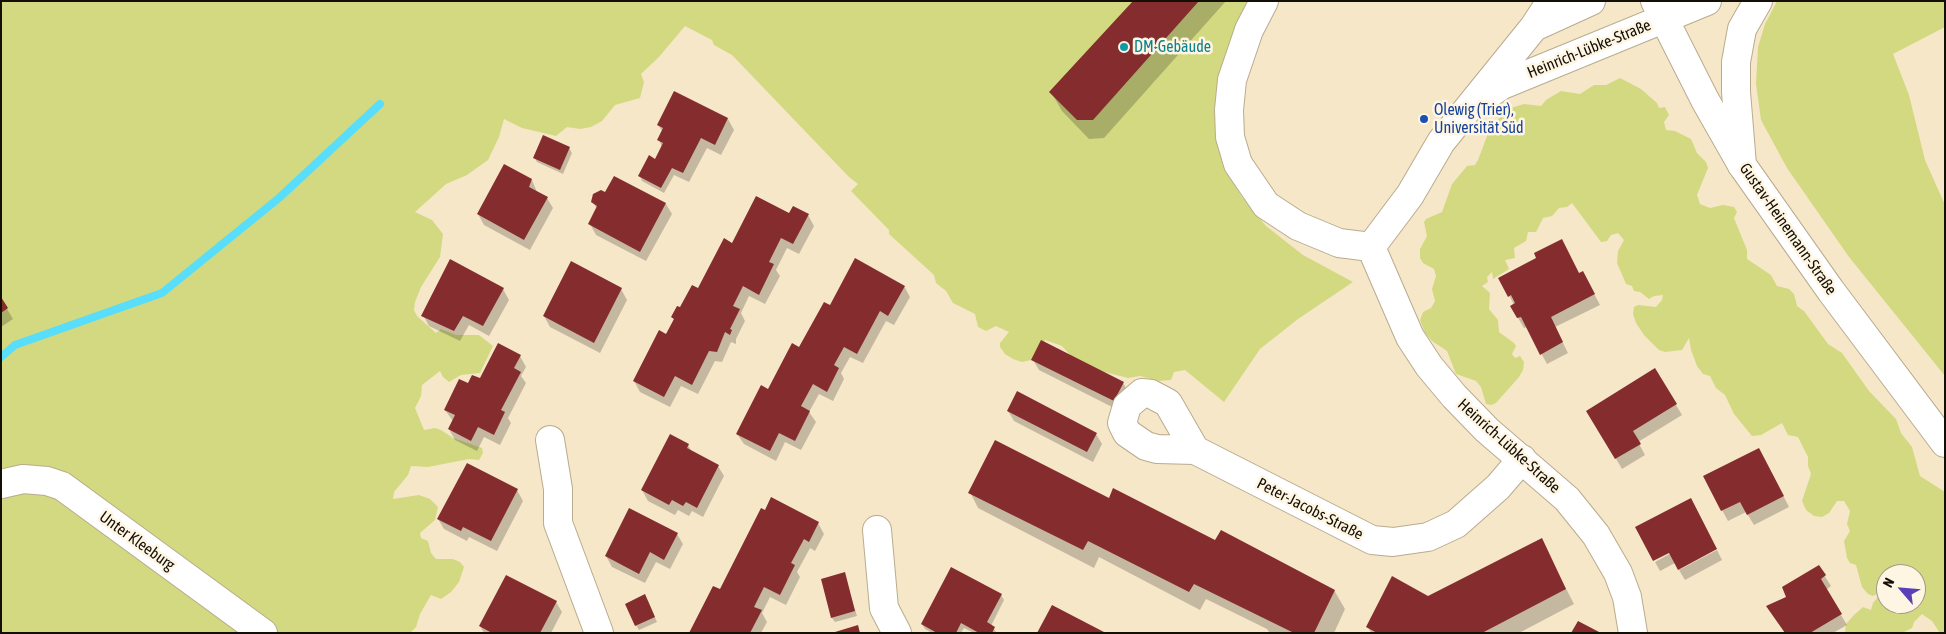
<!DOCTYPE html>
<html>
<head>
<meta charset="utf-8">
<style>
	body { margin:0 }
	#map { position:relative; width:1946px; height:634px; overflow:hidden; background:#f6e7c9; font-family:"Asap Condensed",sans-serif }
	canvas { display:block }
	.frame { position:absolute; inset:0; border:2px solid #140f05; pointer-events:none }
	.north { position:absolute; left:1876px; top:564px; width:50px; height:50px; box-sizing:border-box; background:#fef5e3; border:1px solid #a0998a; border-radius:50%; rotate:297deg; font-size:14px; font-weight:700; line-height:20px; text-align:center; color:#140f05 }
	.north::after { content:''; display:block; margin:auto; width:18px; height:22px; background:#5a3fb7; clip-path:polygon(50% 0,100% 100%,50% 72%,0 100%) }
</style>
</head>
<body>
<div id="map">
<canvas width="1946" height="634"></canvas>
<div class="frame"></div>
<div class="north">N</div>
</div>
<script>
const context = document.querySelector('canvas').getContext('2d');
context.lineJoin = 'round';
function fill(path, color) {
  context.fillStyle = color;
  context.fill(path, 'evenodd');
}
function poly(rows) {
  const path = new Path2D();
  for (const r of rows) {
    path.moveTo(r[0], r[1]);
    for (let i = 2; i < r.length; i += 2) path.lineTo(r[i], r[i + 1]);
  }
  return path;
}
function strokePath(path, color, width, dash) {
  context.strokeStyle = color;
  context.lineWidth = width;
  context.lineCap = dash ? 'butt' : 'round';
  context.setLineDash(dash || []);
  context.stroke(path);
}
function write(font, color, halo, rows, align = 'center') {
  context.font = font + ' "Asap Condensed",sans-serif';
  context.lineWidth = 5;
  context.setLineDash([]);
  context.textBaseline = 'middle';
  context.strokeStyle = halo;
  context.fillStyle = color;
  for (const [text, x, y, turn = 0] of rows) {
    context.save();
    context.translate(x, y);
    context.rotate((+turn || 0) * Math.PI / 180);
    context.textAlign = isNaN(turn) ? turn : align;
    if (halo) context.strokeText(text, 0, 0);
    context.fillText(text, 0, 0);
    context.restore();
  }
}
fill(poly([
	[1,1,1257,1,1227,171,1241,196,1266,226,1303,255,1353,282,1298,319,1260,349,1224,402,1185,370,1174,372,1171,380,1158,381,1140,376,1128,378,1101,371,1071,356,1062,346,1045,340,1036,359,1022,362,1013,359,1005,354,1000,347,1000,343,1009,332,996,326,986,331,978,327,975,314,953,303,946,291,936,283,934,275,889,234,889,230,851,191,858,184,849,177,732,55,714,45,712,40,685,26,659,57,641,74,644,82,640,98,615,105,602,121,591,127,580,129,567,127,556,136,522,128,504,119,499,137,488,160,467,175,446,184,415,212,432,220,443,234,440,257,421,287,415,302,414,310,417,316,436,333,441,329,456,335,479,335,493,346,480,373,461,375,449,382,443,377,440,371,422,385,421,396,415,408,424,430,435,428,441,430,453,438,482,448,483,453,479,460,469,459,428,467,411,466,408,475,394,492,393,499,419,495,430,499,438,507,435,520,420,533,421,538,428,541,431,553,436,559,453,559,460,562,464,567,459,582,451,592,441,599,431,595,420,614,416,627,410,633,1,633],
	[1777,1,1945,1,1945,27,1893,54,1909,95,1925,160,1945,205,1945,376,1849,257,1787,168,1761,120,1756,84,1758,47,1765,24],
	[1620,78,1641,89,1657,103,1659,108,1665,107,1669,115,1664,122,1666,130,1675,131,1691,139,1697,153,1706,162,1708,168,1697,195,1700,204,1710,208,1723,205,1734,207,1737,212,1734,218,1747,250,1747,259,1771,275,1777,286,1789,289,1794,294,1797,306,1804,311,1828,344,1842,353,1869,391,1896,419,1901,433,1912,447,1920,476,1945,492,1945,633,1940,633,1932,621,1922,614,1914,622,1912,628,1902,633,1845,633,1846,624,1854,615,1863,607,1871,610,1873,603,1883,591,1873,596,1868,594,1862,587,1856,565,1850,563,1847,558,1844,541,1850,531,1847,524,1850,511,1844,501,1837,501,1829,513,1822,517,1814,516,1806,510,1802,501,1811,474,1808,466,1808,457,1798,437,1788,435,1782,423,1761,435,1752,436,1734,414,1725,395,1716,388,1710,376,1703,374,1697,366,1691,350,1689,338,1682,350,1665,352,1659,350,1644,335,1636,323,1633,314,1634,307,1638,305,1656,307,1662,300,1663,295,1654,296,1649,299,1640,292,1634,291,1632,286,1626,284,1617,263,1618,251,1624,240,1618,233,1611,235,1607,241,1601,242,1572,203,1567,207,1559,208,1552,216,1543,218,1536,232,1528,232,1526,241,1514,248,1515,258,1505,260,1509,269,1493,279,1492,272,1487,277,1488,282,1482,286,1490,293,1489,309,1498,320,1499,332,1514,343,1516,346,1512,354,1515,358,1520,356,1524,362,1523,370,1519,377,1496,403,1491,405,1486,404,1481,387,1476,381,1456,374,1447,351,1432,341,1425,333,1420,320,1423,312,1431,308,1435,301,1432,289,1436,276,1434,269,1423,263,1420,258,1420,249,1427,236,1424,222,1426,219,1442,212,1452,184,1467,166,1475,165,1478,160,1489,131,1500,117,1511,108,1524,104,1541,106,1546,100,1561,91,1580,94,1594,85,1606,85],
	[1886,574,1916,574,1916,604,1886,604]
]), '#d3d981');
fill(poly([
	[1134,1,1226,1,1104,138,1089,139,1062,111,1051,92],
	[675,93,728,119,734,130,721,155,707,148,689,182,674,175,664,193,642,181,640,176,656,160,662,147,659,140,663,132,658,125],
	[569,148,572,153,563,174,537,162,534,157],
	[532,180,537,192,547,198,553,208,530,250,484,225,478,214],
	[605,193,666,204,672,214,646,261,596,235,590,224,597,209,593,202],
	[790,215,808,215,814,226,799,254,787,248,776,270,780,276,765,304,749,296,741,313,745,321,736,339,736,344,731,342,722,362,715,361,698,394,681,386,670,407,640,392,634,381,666,336,674,320,672,317,698,289,733,244],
	[1579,274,1588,282,1600,305,1555,327,1568,353,1547,364,1527,327,1524,328,1518,318,1512,306,1514,305,1500,278],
	[904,286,910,297,894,325,886,321,863,363,850,357,841,373,844,379,833,401,819,394,809,412,816,422,801,450,785,442,776,461,744,444,737,434,830,307],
	[503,289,509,300,489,336,469,325,460,341,429,326,423,315],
	[621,289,627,300,600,353,550,327,544,316],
	[1,299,13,319,1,327],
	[520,356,526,367,521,376,526,383,508,418,511,423,500,445,484,437,477,451,455,440,449,429,453,421,445,410,468,385],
	[1033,360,1123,383,1129,393,1120,411,1039,370],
	[1655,370,1682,415,1638,442,1645,455,1622,469,1588,411],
	[1008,411,1096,434,1102,444,1093,462,1014,421],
	[688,445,692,452,718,466,724,476,703,517,692,511,689,516,678,510,675,515,648,501,642,490],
	[1765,460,1789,507,1754,525,1746,512,1728,521,1722,510],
	[517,490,523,501,497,551,469,537,467,541,444,529,438,519],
	[970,492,1109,499,1334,590,1345,609,1334,633,1270,633,1267,629,1206,599,1200,610,1099,557,1094,568,978,508],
	[1690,500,1675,563,1660,571,1655,562,1675,551],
	[818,523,824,534,815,551,810,548,797,572,800,577,786,605,770,597,762,613,767,622,761,633,690,633,720,591],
	[677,534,683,544,670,569,656,562,645,583,612,567,606,556],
	[1541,540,1574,604,1519,633,1371,633,1368,627],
	[1717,550,1722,560,1685,580,1679,570],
	[1819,567,1831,586,1826,590,1847,625,1833,633,1785,633,1787,597],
	[844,573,857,616,835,622,832,618],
	[1001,595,1004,600,991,626,997,633,974,633,964,628,961,633,932,633,925,629,922,624],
	[648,601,657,622,639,630,636,625],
	[556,602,562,612,551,633,484,633,480,626]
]), '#0003');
strokePath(poly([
	[1,357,15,345,162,293,279,198,380,104]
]), '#58defa', 8);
fill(poly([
	[1133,1,1199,1,1093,120,1077,120,1049,92],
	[674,91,728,118,715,145,701,138,683,173,672,168,661,188,638,176,649,155,655,159,663,143,657,140,663,128,657,125],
	[543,135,570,147,560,170,533,158],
	[504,164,532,179,529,187,548,197,524,240,477,214],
	[614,176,666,203,640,252,588,224,597,206,591,202,593,194,601,190,605,192],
	[756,196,789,213,793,206,809,214,793,244,781,238,769,262,774,264,759,295,743,286,733,306,740,309,730,329,732,330,730,335,725,332,717,352,709,351,692,385,675,376,664,397,633,381,659,330,666,334,674,319,671,317,677,306,680,307,692,285,698,288,724,238,732,243],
	[1562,239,1579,273,1583,271,1595,294,1551,317,1563,342,1540,355,1521,317,1517,318,1510,306,1515,303,1511,295,1508,297,1498,278,1536,258,1534,253],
	[855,258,905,286,888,316,880,311,857,354,844,347,834,365,839,368,827,392,813,384,801,406,810,411,795,441,779,433,770,451,736,434,761,385,768,389,792,343,799,347,824,302,830,305],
	[450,259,504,288,483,326,463,316,454,331,421,316],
	[571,261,622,288,594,343,543,316],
	[1,297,8,308,1,313],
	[1041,340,1124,382,1114,401,1031,360],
	[498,343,521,355,514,368,521,372,501,410,505,412,494,435,478,427,471,441,448,429,455,415,444,410,459,379,468,383,472,375,480,378],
	[1655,368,1677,404,1633,431,1641,444,1615,459,1586,411],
	[1017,391,1097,433,1087,452,1007,411],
	[670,434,689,444,687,448,719,465,697,508,686,502,683,506,672,500,669,505,641,490],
	[995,440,1109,498,1113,488,1215,540,1221,530,1335,590,1314,633,1294,633,1194,584,1189,592,1088,541,1083,550,968,493],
	[1759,448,1784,496,1747,515,1740,502,1721,511,1703,476],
	[467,463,518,489,491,541,463,527,461,531,437,519],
	[771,497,819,522,809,542,804,539,791,563,795,565,780,595,764,587,754,607,762,610,750,633,689,633,713,586,720,589,761,508,765,510],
	[1691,498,1717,549,1678,570,1669,553,1653,561,1635,527],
	[629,508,678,533,664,560,650,552,639,574,605,556],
	[1542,538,1566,589,1482,633,1377,633,1366,627,1392,576,1428,596],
	[1819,565,1826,575,1821,579,1842,614,1810,633,1785,633,1766,606,1786,597,1782,587],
	[951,567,1002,594,987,622,995,627,992,633,979,633,961,623,956,633,937,633,921,624],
	[845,572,855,611,831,618,821,579],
	[506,575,557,601,540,633,492,633,479,626],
	[645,594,655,617,635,626,625,604],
	[1052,605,1102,631,1106,633,1037,633],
	[1578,621,1601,633,1571,633],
	[858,625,860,633,835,633,835,632]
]), '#842c2e');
const street = poly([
	[1264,1,1249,30,1232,80,1229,110,1230,137,1238,164,1266,205,1298,226,1339,243,1371,247],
	[1534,27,1591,1],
	[1486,96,1502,85,1707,1],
	[1742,165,1736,92,1736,62,1742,29,1758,1],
	[1371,247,1410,337,1429,366,1454,396,1487,430,1567,499,1596,535,1618,573,1627,597,1633,633],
	[1371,247,1410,195,1441,142,1534,27,1551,1],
	[550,440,558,489,558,523,599,633],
	[1195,450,1168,403,1151,394,1142,393,1127,406,1122,423,1127,433,1146,446,1157,449,1195,450,1372,540,1393,542,1428,537,1456,524,1498,487,1522,459],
	[1,484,23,479,47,481,62,486,263,633],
	[877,530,884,608,897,633]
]);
const secondary = poly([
	[1655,1,1705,100,1742,165,1831,291,1945,443]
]);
strokePath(street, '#b9ab8e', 30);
strokePath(secondary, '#b9ab8e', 30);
strokePath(street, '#fff', 28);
strokePath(secondary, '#fff', 28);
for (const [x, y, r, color] of [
	[1124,47,5,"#0f9aa8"],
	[1424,119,5,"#1a4fb4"]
]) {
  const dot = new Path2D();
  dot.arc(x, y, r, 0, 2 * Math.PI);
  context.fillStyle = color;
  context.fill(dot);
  strokePath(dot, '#fef5e3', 2);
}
write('16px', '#0d838f', '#fef5e3', [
	["DM-Gebäude",1134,47]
], 'left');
write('16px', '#140f05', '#fef5e3', [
	["Heinrich-Lübke-Straße",1589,49,-22],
	["Gustav-Heinemann-Straße",1788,229,55],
	["Heinrich-Lübke-Straße",1509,446,42],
	["Peter-Jacobs-Straße",1310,509,27],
	["Unter Kleeburg",137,541,36]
]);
write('16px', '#164399', '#fef5e3', [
	["Olewig (Trier),",1434,110],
	["Universität Süd",1434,128]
], 'left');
</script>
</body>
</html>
